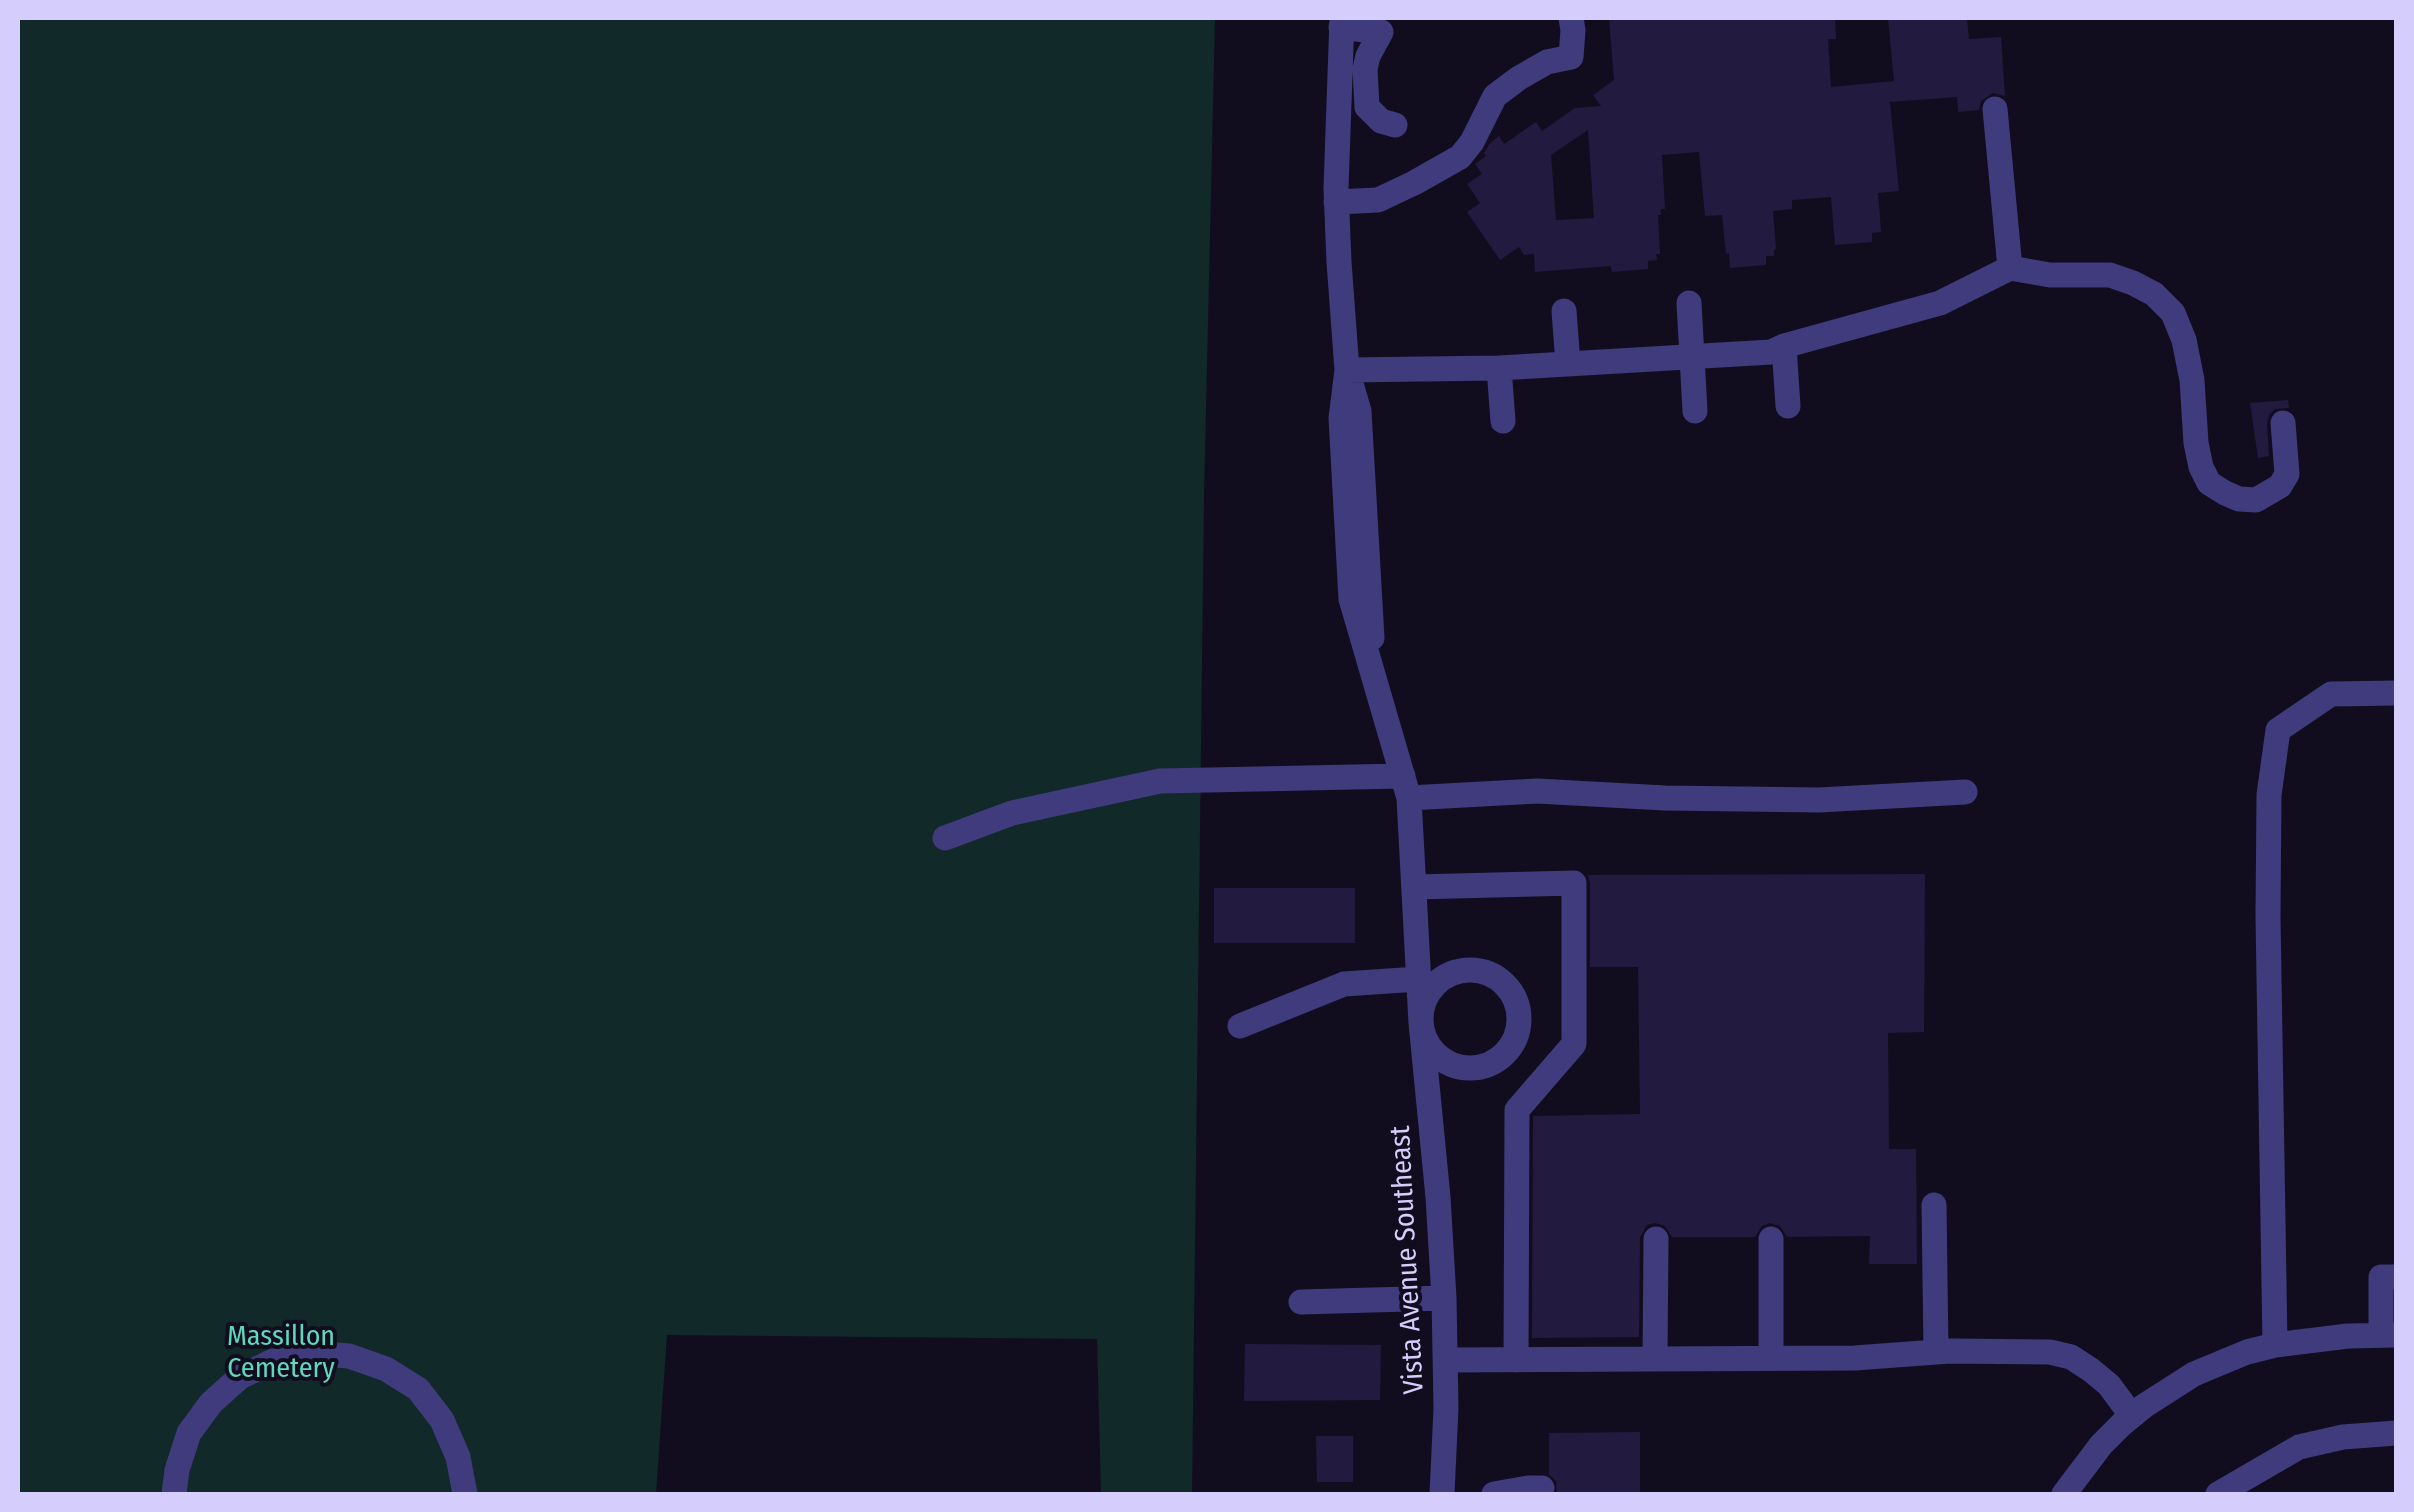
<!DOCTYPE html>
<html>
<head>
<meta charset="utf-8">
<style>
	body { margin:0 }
	#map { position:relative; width:2414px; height:1512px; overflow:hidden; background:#110d1f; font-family:"Fira Sans Condensed",sans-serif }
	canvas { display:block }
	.frame { position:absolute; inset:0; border:20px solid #d5cefd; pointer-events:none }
</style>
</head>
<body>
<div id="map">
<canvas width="2414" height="1512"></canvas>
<div class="frame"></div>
</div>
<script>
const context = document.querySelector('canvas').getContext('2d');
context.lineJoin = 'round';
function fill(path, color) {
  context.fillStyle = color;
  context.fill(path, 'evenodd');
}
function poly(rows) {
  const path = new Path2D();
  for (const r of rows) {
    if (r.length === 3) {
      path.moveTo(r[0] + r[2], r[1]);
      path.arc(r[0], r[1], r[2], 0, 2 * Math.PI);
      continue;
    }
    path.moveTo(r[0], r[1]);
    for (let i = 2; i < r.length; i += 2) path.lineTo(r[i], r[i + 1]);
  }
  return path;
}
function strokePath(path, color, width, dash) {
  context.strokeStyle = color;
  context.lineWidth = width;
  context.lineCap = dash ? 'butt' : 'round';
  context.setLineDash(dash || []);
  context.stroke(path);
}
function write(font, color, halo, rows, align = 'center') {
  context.font = font + ' "Fira Sans Condensed",sans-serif';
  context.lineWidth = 8;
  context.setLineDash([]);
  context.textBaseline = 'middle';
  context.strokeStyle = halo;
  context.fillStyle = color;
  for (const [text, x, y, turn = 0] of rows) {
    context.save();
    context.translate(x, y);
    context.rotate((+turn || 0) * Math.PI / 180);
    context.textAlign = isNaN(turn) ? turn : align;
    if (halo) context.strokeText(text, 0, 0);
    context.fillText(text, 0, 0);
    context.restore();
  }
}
fill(poly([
	[18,18,1215,18,1204,496,1192,1494,1101,1494,1097,1339,667,1335,656,1494,18,1494]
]), '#112929');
fill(poly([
	[1609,18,1835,18,1836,39,1828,39,1831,87,1894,81,1888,18,1967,18,1969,39,2001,37,2005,96,1993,93,1981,101,1979,110,1958,112,1957,97,1890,102,1899,191,1878,193,1881,232,1872,233,1872,242,1835,245,1831,197,1792,200,1792,209,1773,211,1776,249,1774,250,1774,256,1766,256,1766,265,1730,268,1729,253,1726,254,1722,215,1705,216,1699,152,1662,155,1665,209,1661,209,1661,215,1658,215,1660,254,1656,254,1657,260,1648,261,1648,269,1612,272,1611,266,1535,272,1534,254,1524,255,1519,247,1500,260,1467,212,1480,203,1467,184,1482,174,1475,164,1486,156,1484,153,1490,143,1499,136,1504,144,1536,122,1542,131,1575,108,1601,106,1593,95,1614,80],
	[1588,130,1594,218,1556,220,1551,155],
	[2288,400,2289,408,2275,409,2269,415,2267,424,2269,456,2258,458,2250,403],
	[1925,874,1924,1032,1888,1033,1889,1149,1916,1149,1917,1264,1869,1264,1870,1236,1787,1237,1780,1226,1770,1223,1762,1226,1755,1237,1672,1237,1665,1226,1655,1223,1647,1225,1640,1237,1639,1337,1532,1338,1533,1116,1640,1114,1638,967,1590,967,1590,883,1588,875],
	[1214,888,1355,888,1355,943,1214,943],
	[1245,1344,1381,1345,1380,1400,1244,1401],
	[1640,1432,1640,1494,1557,1494,1556,1481,1549,1474,1549,1433],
	[1316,1436,1353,1436,1353,1482,1317,1482]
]), '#231a3f');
strokePath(poly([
	[1342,18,1336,188,1339,262,1347,370,1359,411,1372,638],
	[1341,27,1381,32,1368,56,1365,69,1367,107,1381,121,1395,125],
	[1995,109,2010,268,2050,275,2110,275,2133,283,2154,294,2173,313,2184,340,2192,380,2196,443,2201,467,2209,483,2225,493,2239,499,2256,500,2280,486,2287,474,2283,423],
	[1336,202,1378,200,1414,183,1460,157,1472,142,1495,96,1519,78,1547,62,1571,57,1573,30,1571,18],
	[1689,303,1695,411],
	[1564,311,1568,364],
	[1784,346,1788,406],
	[1499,368,1503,421],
	[1347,370,1341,418,1351,599,1409,798,1421,1023,1438,1197,1444,1298,1446,1408,1442,1494],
	[1347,370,1499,368,1771,352,1784,346,1940,303,2010,268],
	[1409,798,1537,791,1665,798,1819,800,1965,792],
	[945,838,1012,813,1160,781,1403,776],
	[1415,887,1574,883,1574,1044,1517,1110,1516,1360],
	[1470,1019,49],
	[1240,1026,1344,984,1418,979],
	[1934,1205,1936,1352],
	[1771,1239,1771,1358],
	[1301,1302,1444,1298],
	[2381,1335,2381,1277,2396,1277],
	[2275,1345,2268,916,2269,795,2278,730,2331,694,2396,693],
	[1655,1359,1656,1239],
	[1446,1360,1855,1358,1950,1351,2050,1352,2071,1357,2091,1370,2109,1385,2132,1416],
	[174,1494,177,1470,189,1433,211,1403,240,1377,273,1361,312,1353,349,1356,386,1369,418,1389,442,1420,458,1457,465,1494],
	[1494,1494,1528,1488,1542,1488],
	[2064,1494,2101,1445,2122,1424,2144,1406,2194,1374,2247,1352,2275,1345,2348,1336,2396,1335],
	[2218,1494,2299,1447,2343,1437,2396,1433]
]), '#3f3b7c', 25);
write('28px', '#d5cefd', '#110d1f', [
	["Vista Avenue Southeast",1408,1260,-93]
]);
write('28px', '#5ed9be', '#110d1f', [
	["Massillon",281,1337],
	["Cemetery",281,1369]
]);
</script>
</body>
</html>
